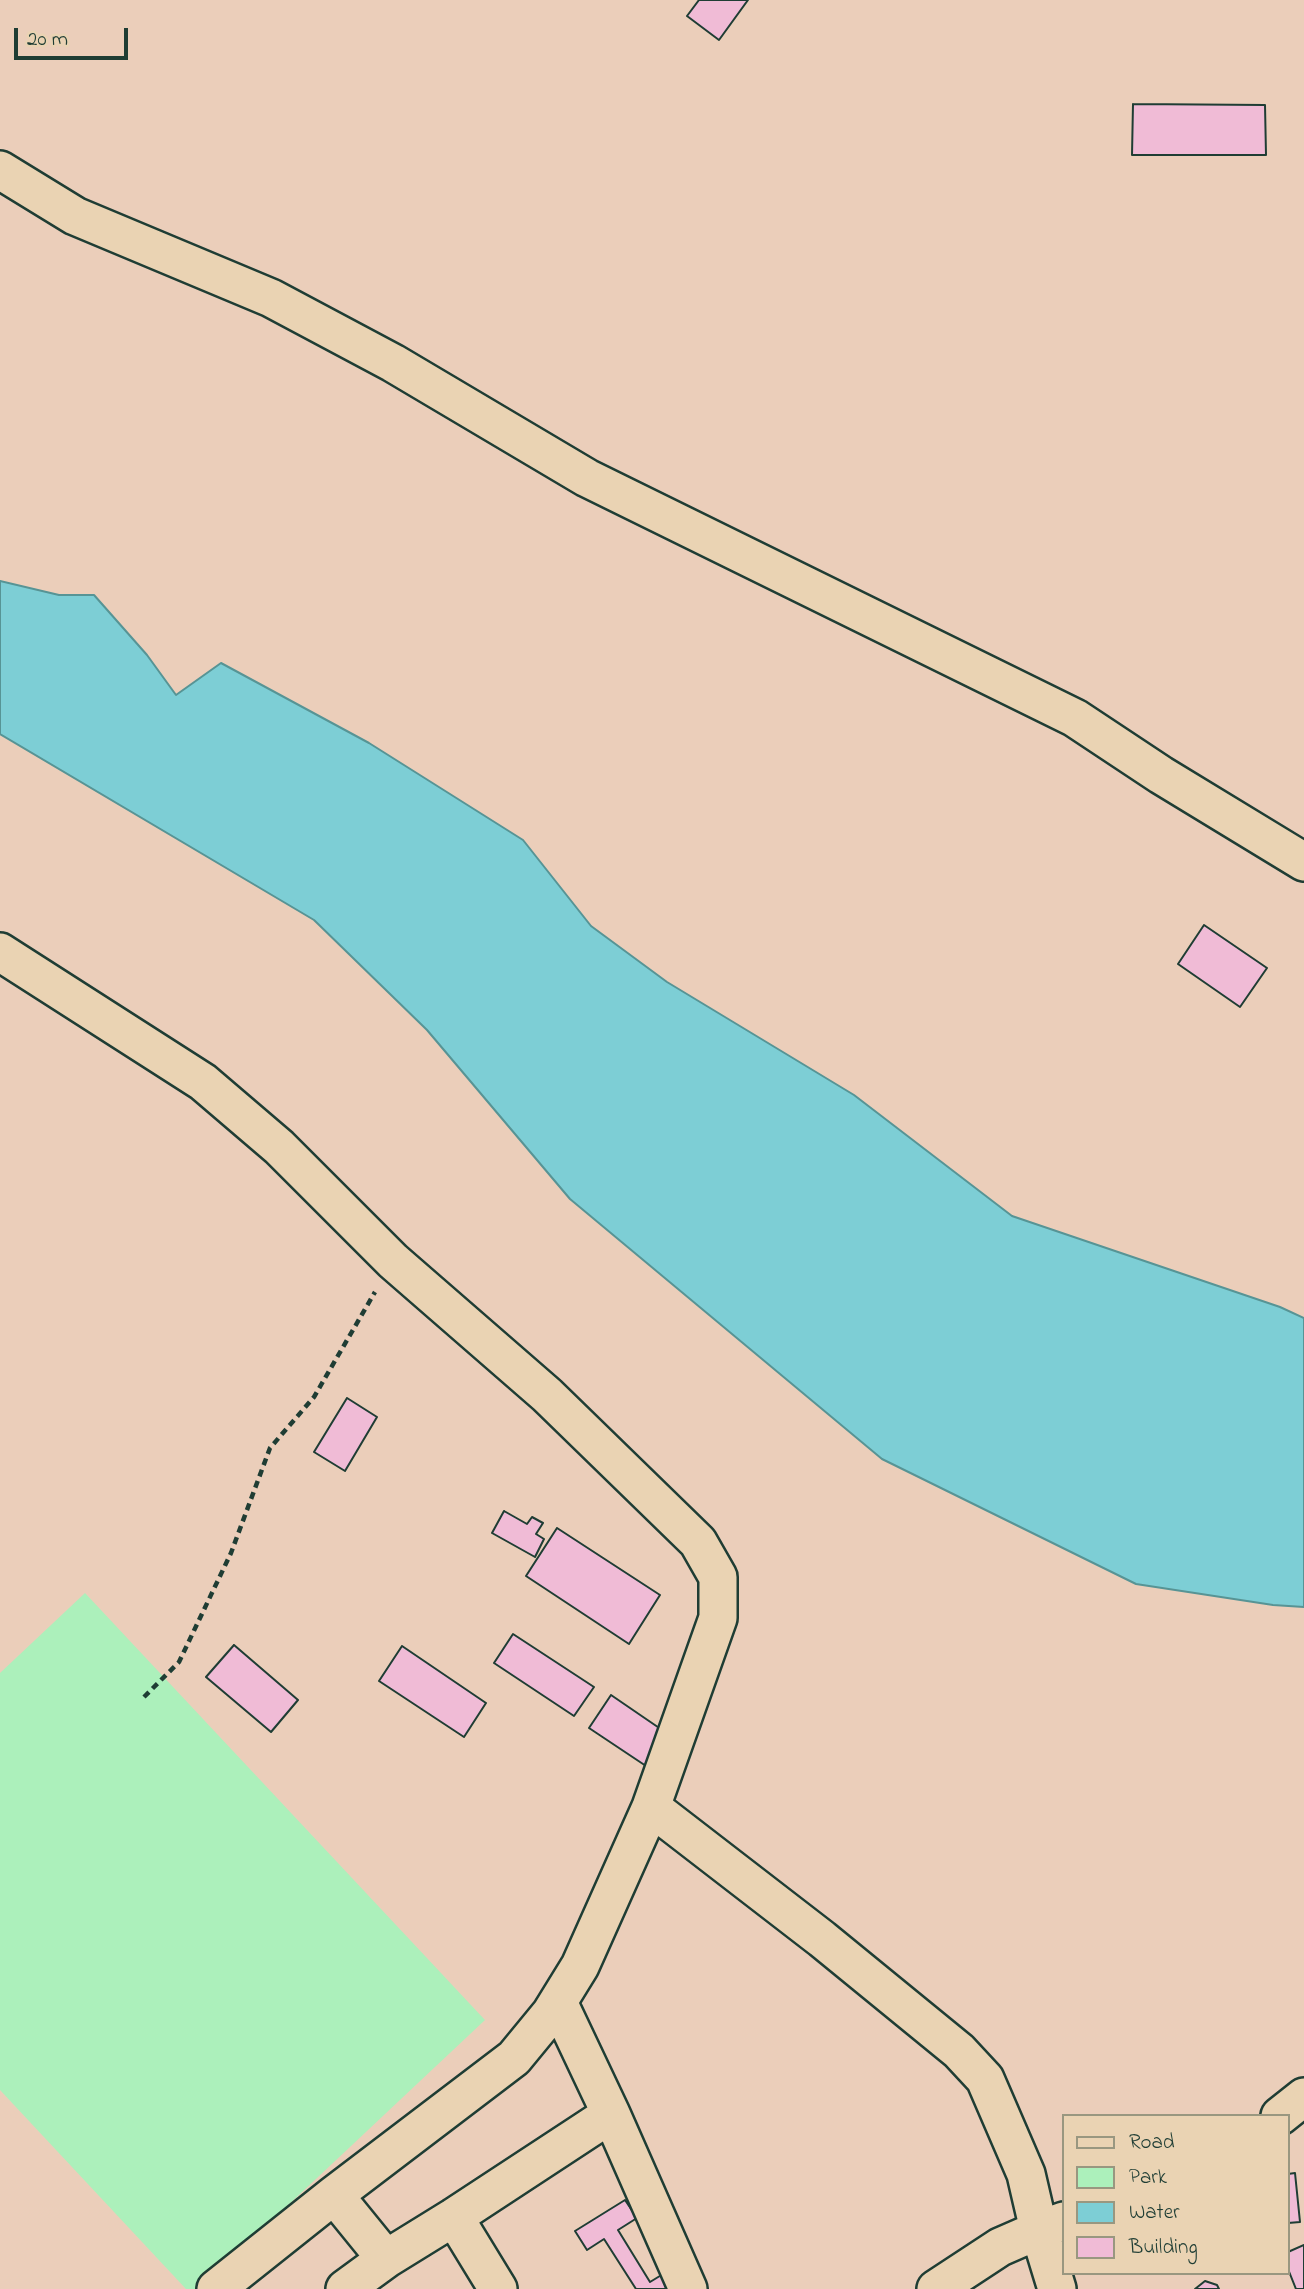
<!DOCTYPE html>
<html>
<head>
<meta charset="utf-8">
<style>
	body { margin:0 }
	#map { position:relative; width:1304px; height:2289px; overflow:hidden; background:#ebceba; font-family:"Indie Flower",sans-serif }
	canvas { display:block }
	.legend { position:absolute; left:1062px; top:2114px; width:228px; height:161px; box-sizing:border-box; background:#ead3b3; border:2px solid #999780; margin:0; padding:9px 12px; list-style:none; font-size:21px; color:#1f3d34 }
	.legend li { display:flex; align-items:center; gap:14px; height:35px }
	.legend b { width:35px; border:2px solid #999780 }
	.scale { position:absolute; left:14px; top:28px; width:114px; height:32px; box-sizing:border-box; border:4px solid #1f3d34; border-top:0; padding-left:9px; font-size:21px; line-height:24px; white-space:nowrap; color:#1f3d34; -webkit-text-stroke:5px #ead3b3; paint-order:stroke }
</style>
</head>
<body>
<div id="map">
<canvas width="1304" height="2289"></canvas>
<ul class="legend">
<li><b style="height:9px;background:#ead3b3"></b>Road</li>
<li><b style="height:19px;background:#acf0bb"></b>Park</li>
<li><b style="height:19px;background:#7dced5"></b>Water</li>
<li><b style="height:19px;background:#f0bbd6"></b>Building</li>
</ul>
<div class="scale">20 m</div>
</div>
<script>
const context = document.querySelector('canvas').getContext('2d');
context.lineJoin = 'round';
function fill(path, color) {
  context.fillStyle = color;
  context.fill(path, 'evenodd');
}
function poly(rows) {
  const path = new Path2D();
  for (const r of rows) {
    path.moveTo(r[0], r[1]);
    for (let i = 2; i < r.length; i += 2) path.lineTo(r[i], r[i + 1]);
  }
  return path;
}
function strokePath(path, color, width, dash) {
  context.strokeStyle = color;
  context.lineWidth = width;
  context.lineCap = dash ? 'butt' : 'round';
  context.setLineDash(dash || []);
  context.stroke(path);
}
fill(poly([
	[85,1593,485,2020,199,2289,186,2289,0,2090,0,1673]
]), '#acf0bb');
const water = poly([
	[0,581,59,595,94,595,147,655,176,695,221,663,369,743,523,840,591,926,667,982,854,1095,1012,1216,1280,1307,1304,1318,1304,1607,1273,1605,1136,1584,882,1459,570,1199,427,1030,314,920,0,734,0,581]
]);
fill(water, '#7dced5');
strokePath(water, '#579495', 2);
const building = poly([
	[699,0,748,0,719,40,687,16,699,0],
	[1133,104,1265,105,1266,155,1132,155,1133,104],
	[1204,925,1267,968,1240,1007,1178,964,1204,925],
	[347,1398,377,1417,345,1471,314,1452,347,1398],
	[504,1511,527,1524,532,1517,543,1523,536,1534,544,1539,535,1557,492,1533,504,1511],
	[557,1528,660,1595,629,1644,526,1576,557,1528],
	[513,1634,594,1687,574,1716,494,1663,513,1634],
	[234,1645,298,1700,271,1732,206,1677,234,1645],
	[402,1646,486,1703,464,1737,379,1681,402,1646],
	[611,1695,668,1734,646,1766,589,1728,611,1695],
	[1295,2173,1300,2222,1288,2223,1288,2174,1295,2173],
	[625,2200,637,2218,618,2230,650,2282,668,2271,679,2289,636,2289,604,2239,587,2250,575,2231,625,2200],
	[1304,2245,1304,2289,1296,2289,1288,2269,1288,2252,1304,2245],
	[1205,2281,1217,2285,1219,2289,1195,2289,1205,2281]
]);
fill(building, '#f0bbd6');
strokePath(building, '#1f3d34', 2);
const street = poly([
	[0,170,75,216,271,298,393,363,587,478,1075,718,1161,775,1304,862],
	[0,952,203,1082,279,1147,393,1261,547,1395,698,1542,718,1577,718,1618,651,1807,822,1939,959,2051,985,2079,1026,2174,1039,2230,1000,2247,936,2289],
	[558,2002,611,2114,688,2289],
	[1280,2116,1304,2097],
	[334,2195,386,2259,454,2217,611,2114],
	[454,2217,498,2289],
	[216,2289,334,2195,514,2058,551,2013,580,1966,651,1807],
	[345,2289,386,2259],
	[1057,2289,1039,2230,1064,2221]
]);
strokePath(street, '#1f3d34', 42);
strokePath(poly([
	[144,1697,179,1662,231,1553,270,1448,314,1397,375,1292]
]), '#1f3d34', 4.5, [7, 5]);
strokePath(street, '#ead3b3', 37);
</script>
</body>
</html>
